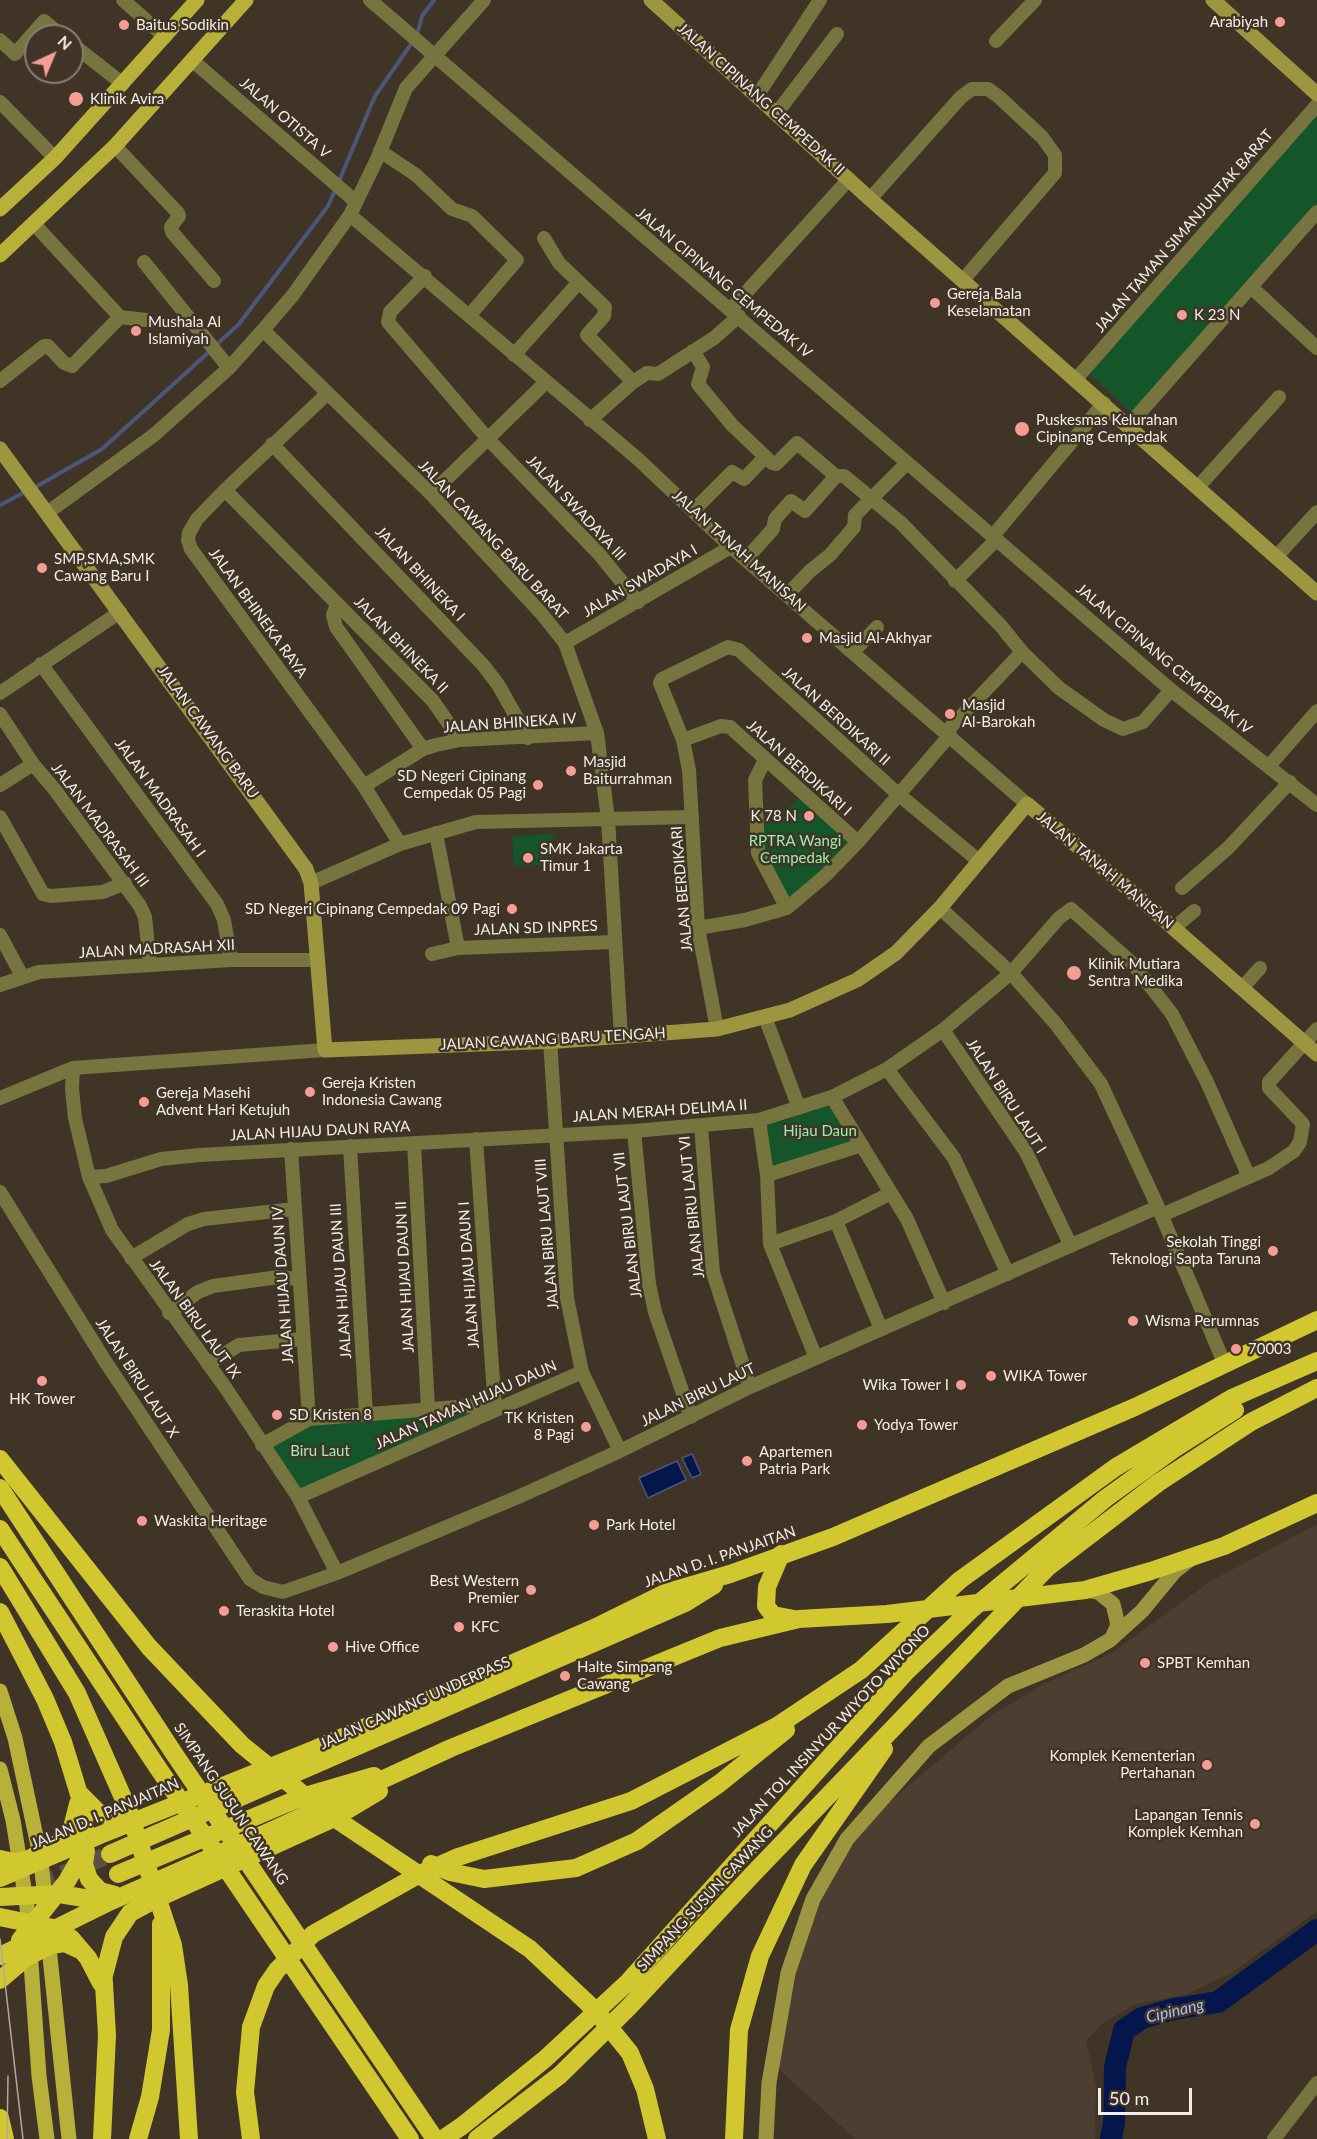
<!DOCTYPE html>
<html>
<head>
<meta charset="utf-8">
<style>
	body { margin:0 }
	#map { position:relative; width:1317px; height:2139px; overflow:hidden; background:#403427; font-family:Lato,sans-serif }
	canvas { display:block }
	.north { position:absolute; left:24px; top:24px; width:60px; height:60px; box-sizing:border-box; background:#403427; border:2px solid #887e73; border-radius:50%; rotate:44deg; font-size:16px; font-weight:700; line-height:24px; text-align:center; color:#f5ede5 }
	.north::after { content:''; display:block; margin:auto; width:21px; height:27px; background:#f59c94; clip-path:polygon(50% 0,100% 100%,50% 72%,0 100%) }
	.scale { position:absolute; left:1098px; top:2088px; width:94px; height:27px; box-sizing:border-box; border:3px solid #f5ede5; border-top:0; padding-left:8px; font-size:18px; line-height:21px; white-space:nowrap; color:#f5ede5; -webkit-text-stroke:4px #403427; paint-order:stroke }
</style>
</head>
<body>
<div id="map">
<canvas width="1317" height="2139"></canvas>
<div class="north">N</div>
<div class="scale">50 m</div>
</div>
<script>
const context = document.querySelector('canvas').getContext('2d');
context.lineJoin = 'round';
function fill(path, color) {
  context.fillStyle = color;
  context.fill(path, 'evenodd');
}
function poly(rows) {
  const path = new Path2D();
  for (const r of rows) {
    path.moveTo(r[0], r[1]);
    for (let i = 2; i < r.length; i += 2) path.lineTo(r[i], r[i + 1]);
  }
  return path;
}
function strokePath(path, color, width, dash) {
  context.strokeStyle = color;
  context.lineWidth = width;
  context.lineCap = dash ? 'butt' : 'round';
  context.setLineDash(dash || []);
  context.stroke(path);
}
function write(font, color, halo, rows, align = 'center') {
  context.font = font + ' Lato,sans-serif';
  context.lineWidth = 5;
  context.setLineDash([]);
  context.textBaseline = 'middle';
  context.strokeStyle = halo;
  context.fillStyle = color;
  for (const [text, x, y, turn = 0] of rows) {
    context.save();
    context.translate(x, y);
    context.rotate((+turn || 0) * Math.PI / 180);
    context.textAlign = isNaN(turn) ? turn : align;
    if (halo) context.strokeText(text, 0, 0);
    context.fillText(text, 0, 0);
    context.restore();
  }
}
fill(poly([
	[1317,1524,1317,1911,1230,1974,1187,1994,1134,2005,1104,2022,1086,2041,1096,2086,1095,2139,855,2139,768,2059,810,1899,867,1821,991,1716,1043,1684,1112,1653,1209,1582]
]), '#4c3f31');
fill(poly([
	[1317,110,1317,208,1134,415,1086,371],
	[799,797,850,842,816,877,785,900,762,859,758,822,776,822],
	[553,834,554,865,514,866,512,836],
	[833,1102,857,1143,769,1173,765,1122,780,1122],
	[440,1413,481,1413,297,1490,267,1445,311,1422]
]), '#15552a');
const water = poly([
	[692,1454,701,1474,692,1478,682,1458,692,1454],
	[677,1461,686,1480,648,1498,639,1478,677,1461]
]);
fill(water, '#04164c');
strokePath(water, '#4c567a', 1.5);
strokePath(poly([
	[339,181,375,96,409,47,418,31,422,16,434,0],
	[215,346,239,324,328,206,336,188],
	[32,489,102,449,210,351],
	[0,505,25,492]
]), '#4c567a', 4);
strokePath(poly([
	[1111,2139,1114,2123,1115,2067,1124,2030,1142,2018,1174,2009,1218,2002,1317,1930]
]), '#04164c', 22);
strokePath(poly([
	[13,1896,110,1854]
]), '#5b5044', 18, [18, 9]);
strokePath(poly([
	[123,0,165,37],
	[370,0,1171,690,1317,805],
	[0,40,15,54,44,21,62,36],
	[996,41,1035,0],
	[72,44,123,84],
	[193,61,355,201],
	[757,96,820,0],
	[0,102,55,158],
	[776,114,837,34],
	[115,146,178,213,179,216,171,227,172,232,214,281],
	[380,151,416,175,452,209,472,216,517,260,469,316],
	[870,199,961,97,972,89,988,89,999,97,1042,137,1055,155,1055,173,963,280],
	[350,215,638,459,731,547,1027,804],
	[35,225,120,317,146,320],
	[544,238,559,263,605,307,604,316,587,335,633,382],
	[144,262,229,368],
	[425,276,390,312,388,322,488,439,600,555,638,602],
	[1251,287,1317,348],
	[731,309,849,179],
	[263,330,431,494,541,613,565,643,597,733,608,819,621,1037],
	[693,351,703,367,698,384,732,425,772,463,776,464,797,443,836,476,844,476,901,523,1001,626,1022,652,946,732],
	[514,355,579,282],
	[1076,379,1317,105],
	[0,381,44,346,48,346,64,363,72,366,120,317],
	[328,393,225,490,197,519,189,533,188,540,191,549,364,786,400,844],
	[590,420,633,382,647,373,658,374,714,338,739,316],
	[1129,425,1317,212],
	[272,444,484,666,499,686,528,738],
	[1198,487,1279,397],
	[225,490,433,701,460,740],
	[431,494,545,383],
	[693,511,732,472,744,479,765,457],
	[47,513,154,435,229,368,263,330,293,295,350,215,378,157,406,88,484,0],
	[992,537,1104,403],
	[1276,557,1317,512],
	[746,559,773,529,775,519,791,501,805,511,836,476],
	[955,581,996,540],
	[787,595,810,571,830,555,854,527,855,515,907,463],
	[337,604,333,615,336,627,423,749],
	[565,643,731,547],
	[853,652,877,627],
	[1022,652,1059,688,1104,720,1123,729,1143,722,1171,690],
	[41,664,217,904,224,920,231,960],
	[0,693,120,612],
	[0,714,33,764,55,790,140,906,145,917,150,965],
	[683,740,721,726,730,727,858,842],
	[765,760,755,780,758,853,787,908],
	[1269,766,1317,711],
	[0,785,33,764],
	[364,786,423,749,436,745,460,740,597,733],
	[0,817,43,894,51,896,103,892,125,883],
	[311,883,400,844,476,822,692,817],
	[1182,888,1228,848,1290,782],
	[940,908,1011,973,1056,1024,1101,1084,1158,1207,1225,1365],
	[698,928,745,920,787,908,826,875,858,842,950,735],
	[1174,928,1194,911],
	[0,935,22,976],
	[458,948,614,942],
	[432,954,458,948,436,833],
	[0,985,39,972,231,960,318,960],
	[1242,988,1260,968],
	[765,1017,799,1108],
	[717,1029,698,928,689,770,683,740,660,683,662,679,728,647,739,650,898,794,979,861],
	[943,1030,1026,1152,1071,1246],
	[550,1041,567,1298,582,1372,620,1451],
	[73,1068,72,1089,75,1118,89,1177,112,1230,225,1387,298,1497,337,1573],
	[887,1069,954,1158,1008,1274],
	[832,1097,907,1219,944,1303],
	[0,1098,73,1068,325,1050],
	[759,1120,767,1175,770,1244,816,1358],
	[701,1126,713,1273,750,1387],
	[634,1131,649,1284,655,1312,691,1417],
	[476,1139,495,1409],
	[414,1143,428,1409],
	[350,1146,366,1414],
	[291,1149,309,1419],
	[767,1175,862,1145],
	[89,1177,106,1176,161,1159,200,1155,634,1131,759,1120,832,1097,887,1069,943,1030,1011,973,1059,918,1071,909,1133,964,1172,1014,1207,1082,1249,1177],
	[0,1192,105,1361,250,1579,263,1587,283,1592,337,1573,518,1497,620,1451,750,1387,1158,1207],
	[1162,1215,1269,1168,1294,1151,1300,1142,1303,1124,1269,1088,1269,1082,1317,1029],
	[836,1221,881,1329],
	[770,1244,836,1221,891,1193],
	[131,1258,188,1224,204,1219,294,1209],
	[169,1313,198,1292,213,1286,279,1277,297,1279],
	[208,1364,239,1345,302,1339],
	[262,1445,309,1419,494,1404],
	[298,1497,582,1372],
	[1274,2139,1317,2083]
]), '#777440', 14);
strokePath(poly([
	[651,0,870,199,1317,593],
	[1213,0,1317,94],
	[0,449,306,869,311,883,325,1050,559,1041,717,1029,790,1010,857,980,896,953,940,908,1027,804,1145,903,1317,1054],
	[1085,1590,1098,1592,1113,1604,1118,1625,1112,1638],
	[766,2139,769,2083,788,1973,813,1899,847,1839,929,1746,1008,1686,1084,1655,1110,1640,1142,1611,1175,1571,1189,1560]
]), '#9b963f', 15);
strokePath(poly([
	[0,209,55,158,197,0],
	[0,255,115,146,246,0],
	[0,1691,15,1738,40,1855,46,1905],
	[0,1769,13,1820,27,1907,39,2076,47,2139],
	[48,1938,69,2139]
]), '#b7b039', 15);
strokePath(poly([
	[0,1459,149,1647,242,1745,321,1809,530,1949,596,2011,630,2053,645,2089,657,2139],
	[0,1488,175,1755,435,2139],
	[0,1529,154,1762,410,2139],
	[781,1554,767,1587,766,1606,773,1615,794,1619],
	[0,1567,77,1693,128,1809,173,1945,179,1985,189,2139],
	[0,1612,45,1699,63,1742,82,1804,85,1830,85,1841,78,1862,67,1881,20,1940],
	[80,1794,99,1813,117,1818,133,1818],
	[86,1851,84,1864,89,1879,100,1891,115,1895],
	[110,1854,626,1629,685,1603,714,1585],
	[0,1859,14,1862,29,1859,59,1843,72,1828,78,1804],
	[431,1864,450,1872,484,1879,576,1868,637,1841,720,1783,786,1730],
	[118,1874,302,1797,374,1776],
	[0,1878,100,1835,315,1749,594,1628,665,1593,730,1574,833,1537,1135,1407,1317,1320],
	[0,1897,59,1894,109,1902],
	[0,1917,53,1928,71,1938,88,1958,101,1983],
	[0,1956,109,1902,273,1830,451,1748,720,1638,799,1619,887,1614,1085,1590,1151,1571,1224,1546,1317,1503],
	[103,1979,114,1937,130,1913,156,1899,334,1818,379,1791],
	[0,1980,27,1957,51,1945,65,1943,78,1949],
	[0,2118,5,2139],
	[102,2139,107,2035,103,1967],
	[138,2139,150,2097,161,2030,161,1924],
	[251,2139,245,2092,251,2027,266,1986,277,1970,313,1934,420,1874,458,1857,631,1801,777,1726,861,1670,960,1580,1116,1467,1232,1398,1317,1361],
	[443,2139,462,2126,545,2059,628,1982,906,1672,972,1609,1106,1498,1174,1449,1235,1410],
	[477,2139,560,2075,629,2007,751,1876,1048,1567,1158,1483,1251,1422,1317,1388],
	[734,2139,739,2030,760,1956,803,1865,884,1749]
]), '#d0c82e', 18);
strokePath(poly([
	[0,1939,23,2139],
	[7,2139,8,2076]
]), '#b2a89f', 1.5);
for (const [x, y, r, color] of [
	[1280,22,6,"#f59c94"],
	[124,25,6,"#f59c94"],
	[76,99,8,"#f59c94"],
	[935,303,6,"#f59c94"],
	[1182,315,6,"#f59c94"],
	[136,331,6,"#f59c94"],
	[1022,429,8,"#f59c94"],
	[42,568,6,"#f59c94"],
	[807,638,6,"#f59c94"],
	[950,714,6,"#f59c94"],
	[571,771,6,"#f59c94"],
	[538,785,6,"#f59c94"],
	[809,816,6,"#f59c94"],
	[528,858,6,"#f59c94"],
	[512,909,6,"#f59c94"],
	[1074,973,8,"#f59c94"],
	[310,1092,6,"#f59c94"],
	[144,1102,6,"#f59c94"],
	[1273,1251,6,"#f59c94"],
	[1133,1321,6,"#f59c94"],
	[1236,1349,6,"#f59c94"],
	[991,1376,6,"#f59c94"],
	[42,1381,6,"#f59c94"],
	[961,1385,6,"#f59c94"],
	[277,1415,6,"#f59c94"],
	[862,1425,6,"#f59c94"],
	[586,1427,6,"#f59c94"],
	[747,1461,6,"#f59c94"],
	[142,1521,6,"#f59c94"],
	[594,1525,6,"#f59c94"],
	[531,1590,6,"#f59c94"],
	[224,1611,6,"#f59c94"],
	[459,1627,6,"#f59c94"],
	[333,1647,6,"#f59c94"],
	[1145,1663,6,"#f59c94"],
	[565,1676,6,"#f59c94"],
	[1207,1765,6,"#f59c94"],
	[1255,1824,6,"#f59c94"]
]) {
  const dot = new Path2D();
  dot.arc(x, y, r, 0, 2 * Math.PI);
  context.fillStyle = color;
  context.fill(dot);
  strokePath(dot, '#403427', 2);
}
write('15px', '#f5ede5', '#403427', [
	["Arabiyah",1268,22,"right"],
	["Baitus Sodikin",136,25],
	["Klinik Avira",90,99],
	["Gereja Bala",947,294],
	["Keselamatan",947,311],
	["K 23 N",1194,315],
	["Mushala Al",148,322],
	["Islamiyah",148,339],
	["Puskesmas Kelurahan",1036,420],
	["Cipinang Cempedak",1036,437],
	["SMP,SMA,SMK",54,559],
	["Cawang Baru I",54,576],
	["Masjid Al-Akhyar",819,638],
	["Masjid",962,705],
	["Al-Barokah",962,722],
	["Masjid",583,762],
	["Baiturrahman",583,779],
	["SD Negeri Cipinang",526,776,"right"],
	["Cempedak 05 Pagi",526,793,"right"],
	["K 78 N",797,816,"right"],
	["SMK Jakarta",540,849],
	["Timur 1",540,866],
	["SD Negeri Cipinang Cempedak 09 Pagi",500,909,"right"],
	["Klinik Mutiara",1088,964],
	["Sentra Medika",1088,981],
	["Gereja Kristen",322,1083],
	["Indonesia Cawang",322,1100],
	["Gereja Masehi",156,1093],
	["Advent Hari Ketujuh",156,1110],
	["Sekolah Tinggi",1261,1242,"right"],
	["Teknologi Sapta Taruna",1261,1259,"right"],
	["Wisma Perumnas",1145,1321],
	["70003",1248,1349],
	["WIKA Tower",1003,1376],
	["Wika Tower I",949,1385,"right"],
	["HK Tower",42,1399,"center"],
	["SD Kristen 8",289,1415],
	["TK Kristen",574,1418,"right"],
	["8 Pagi",574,1435,"right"],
	["Yodya Tower",874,1425],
	["Apartemen",759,1452],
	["Patria Park",759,1469],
	["Waskita Heritage",154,1521],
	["Park Hotel",606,1525],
	["Best Western",519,1581,"right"],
	["Premier",519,1598,"right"],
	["Teraskita Hotel",236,1611],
	["KFC",471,1627],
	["Hive Office",345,1647],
	["SPBT Kemhan",1157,1663],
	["Halte Simpang",577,1667],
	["Cawang",577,1684],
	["Komplek Kementerian",1195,1756,"right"],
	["Pertahanan",1195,1773,"right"],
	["Lapangan Tennis",1243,1815,"right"],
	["Komplek Kemhan",1243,1832,"right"]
], 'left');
write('15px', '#f5ede5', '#403427', [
	["JALAN CIPINANG CEMPEDAK II",761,99,42],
	["JALAN OTISTA V",285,118,41],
	["JALAN TAMAN SIMANJUNTAK BARAT",1184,231,-49],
	["JALAN CIPINANG CEMPEDAK IV",724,283,40],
	["JALAN SWADAYA III",576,508,47],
	["JALAN CAWANG BARU BARAT",493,540,47],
	["JALAN TANAH MANISAN",739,551,42],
	["JALAN BHINEKA I",420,574,47],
	["JALAN SWADAYA I",640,581,-30],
	["JALAN BHINEKA RAYA",258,613,54],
	["JALAN BHINEKA II",401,645,46],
	["JALAN CIPINANG CEMPEDAK IV",1164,659,40],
	["JALAN BERDIKARI II",836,716,42],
	["JALAN BHINEKA IV",510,723,-4],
	["JALAN CAWANG BARU",208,732,54],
	["JALAN BERDIKARI I",799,768,42],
	["JALAN MADRASAH I",160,798,54],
	["JALAN MADRASAH III",100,825,53],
	["JALAN TANAH MANISAN",1105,870,40],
	["JALAN BERDIKARI",682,889,-95],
	["JALAN SD INPRES",536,928,-2],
	["JALAN MADRASAH XII",157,949,-3],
	["JALAN CAWANG BARU TENGAH",553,1039,-3],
	["JALAN BIRU LAUT I",1006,1096,57],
	["JALAN MERAH DELIMA II",660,1111,-4],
	["JALAN HIJAU DAUN RAYA",320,1131,-3],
	["JALAN BIRU LAUT VI",692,1207,-96],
	["JALAN BIRU LAUT VII",628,1225,-97],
	["JALAN BIRU LAUT VIII",547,1234,-95],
	["JALAN HIJAU DAUN I",469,1275,-94],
	["JALAN HIJAU DAUN II",405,1277,-93],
	["JALAN HIJAU DAUN III",341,1281,-94],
	["JALAN HIJAU DAUN IV",283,1285,-94],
	["JALAN BIRU LAUT IX",195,1319,54],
	["JALAN BIRU LAUT X",137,1378,57],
	["JALAN BIRU LAUT",698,1395,-26],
	["JALAN TAMAN HIJAU DAUN",466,1405,-24],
	["JALAN D. I. PANJAITAN",720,1557,-19],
	["JALAN CAWANG UNDERPASS",415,1703,-24],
	["JALAN TOL INSINYUR WIYOTO WIYONO",831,1731,-47],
	["SIMPANG SUSUN CAWANG",231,1804,56],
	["JALAN D. I. PANJAITAN",105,1814,-23],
	["SIMPANG SUSUN CAWANG",705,1899,-47]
]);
write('15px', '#94f1aa', '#403427', [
	["RPTRA Wangi",795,841],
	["Cempedak",795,858],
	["Hijau Daun",820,1131],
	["Biru Laut",320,1451]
]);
write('italic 16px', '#a8c1f5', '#403427', [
	["Cipinang",1175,2011,-13]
]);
</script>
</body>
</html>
